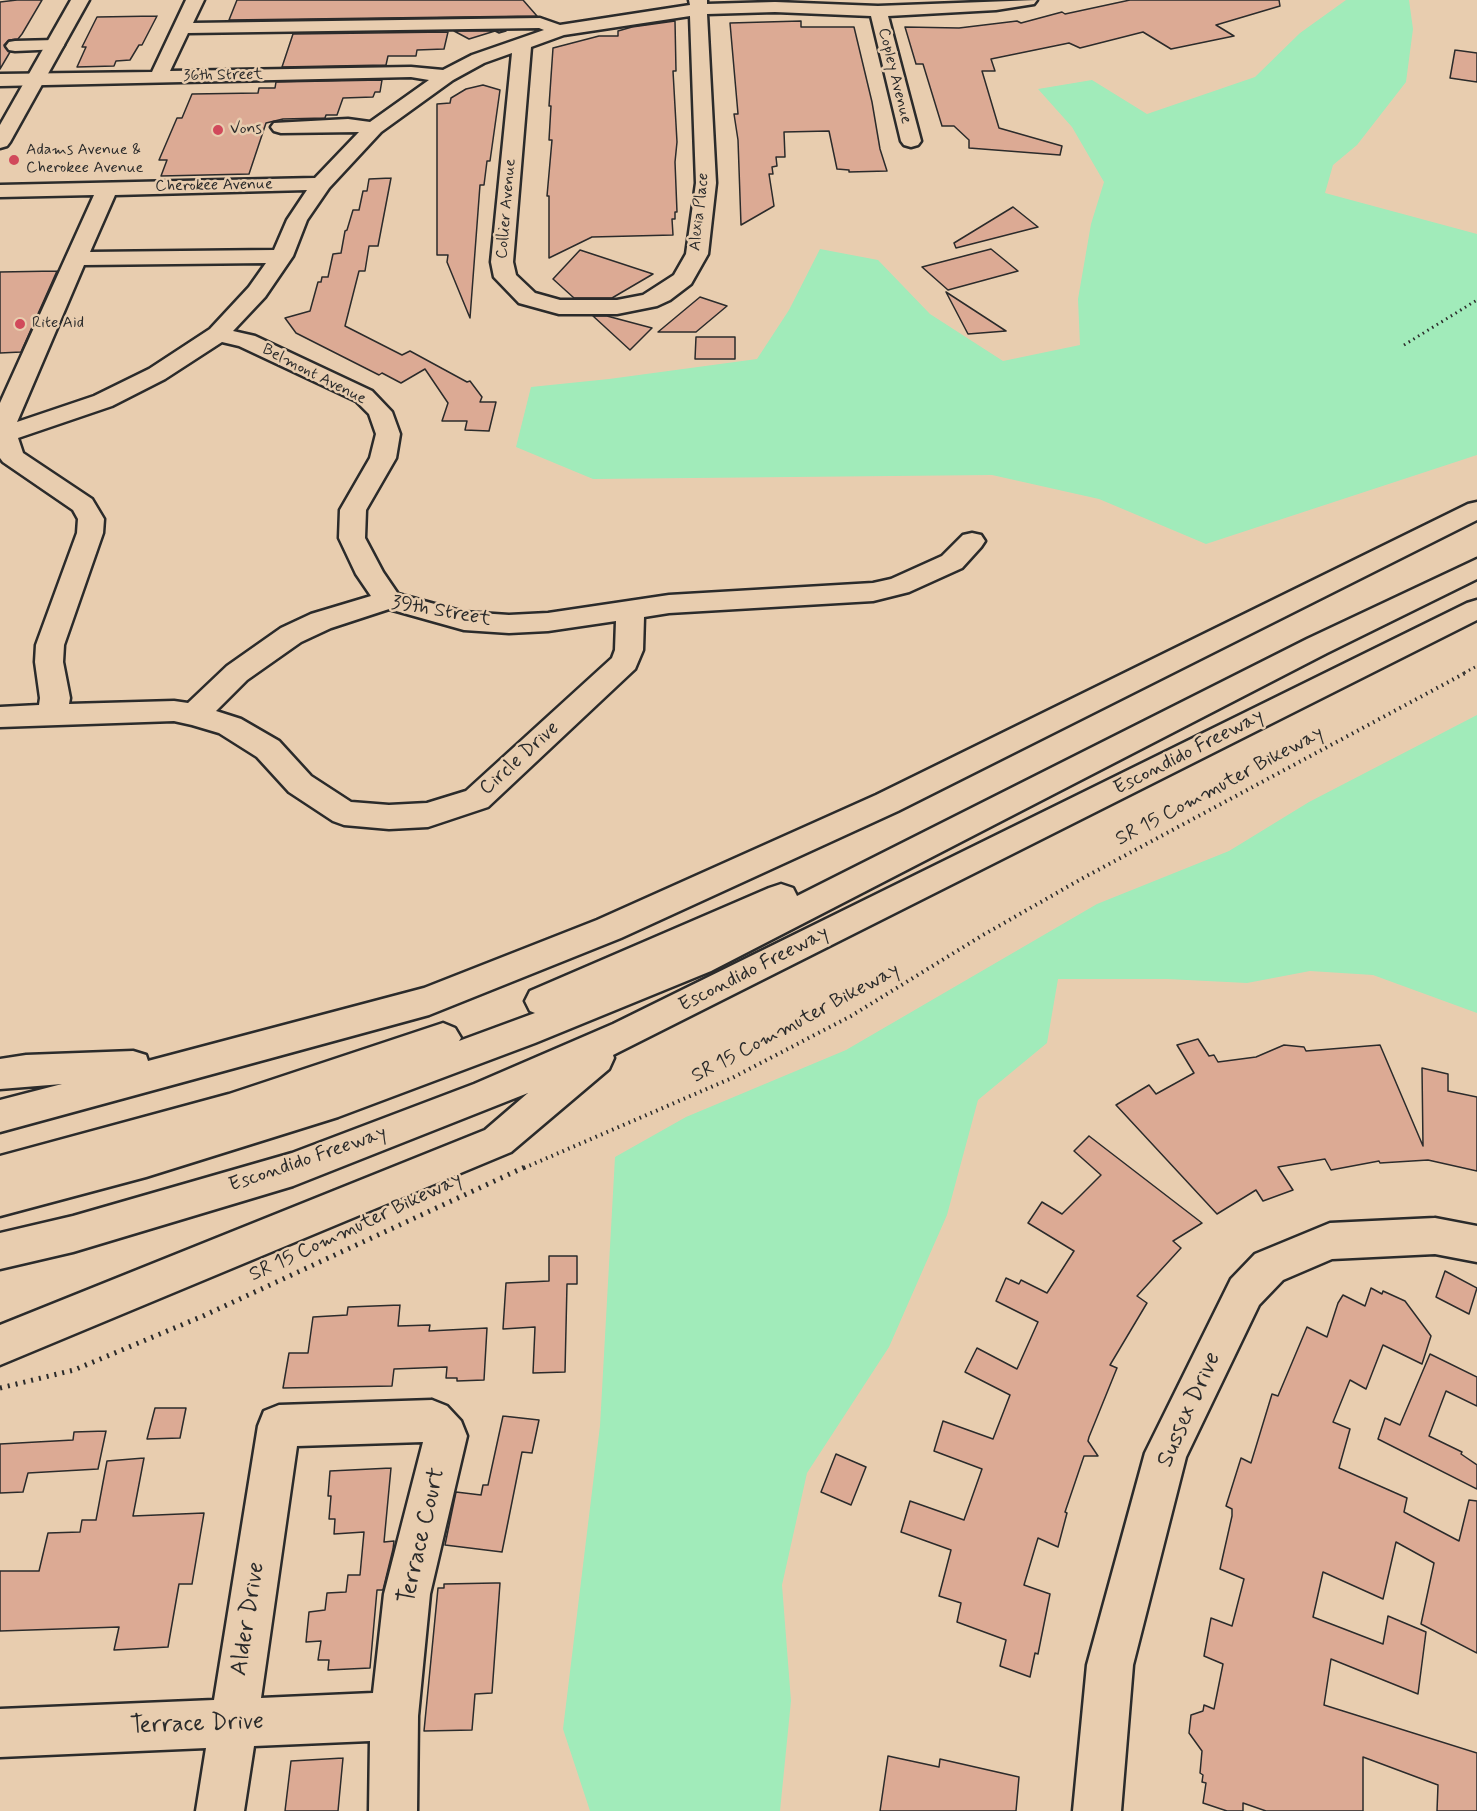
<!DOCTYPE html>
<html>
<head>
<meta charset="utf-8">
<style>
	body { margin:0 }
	canvas { display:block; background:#e8cdaf }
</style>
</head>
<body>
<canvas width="1477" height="1811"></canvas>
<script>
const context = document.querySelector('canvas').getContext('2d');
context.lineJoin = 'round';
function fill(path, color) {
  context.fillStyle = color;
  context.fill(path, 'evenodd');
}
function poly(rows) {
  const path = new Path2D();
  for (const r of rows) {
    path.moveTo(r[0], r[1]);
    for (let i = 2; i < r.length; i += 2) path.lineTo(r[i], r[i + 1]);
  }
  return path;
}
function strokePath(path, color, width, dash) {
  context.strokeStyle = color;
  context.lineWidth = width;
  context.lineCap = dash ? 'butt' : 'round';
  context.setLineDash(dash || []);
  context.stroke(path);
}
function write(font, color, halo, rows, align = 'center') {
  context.font = font + ' Mynerve,sans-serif';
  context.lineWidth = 5;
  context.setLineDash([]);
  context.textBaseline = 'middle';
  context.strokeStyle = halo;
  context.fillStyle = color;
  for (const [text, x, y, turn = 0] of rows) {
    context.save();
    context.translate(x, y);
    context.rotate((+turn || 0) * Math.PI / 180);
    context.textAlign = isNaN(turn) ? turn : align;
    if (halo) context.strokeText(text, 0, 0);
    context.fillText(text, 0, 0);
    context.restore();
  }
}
fill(poly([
	[1346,0,1409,0,1413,29,1406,82,1357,145,1333,165,1325,193,1477,234,1477,455,1206,544,1099,499,992,475,593,479,516,447,531,387,609,379,757,359,789,310,820,249,878,260,930,314,1003,361,1080,345,1078,299,1091,224,1104,182,1072,127,1038,89,1092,80,1147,114,1255,77,1300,33],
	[1477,715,1477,1013,1373,975,1310,971,1247,983,1167,979,1058,979,1047,1043,978,1100,947,1215,889,1347,807,1473,782,1585,791,1701,780,1811,590,1811,563,1729,600,1426,615,1157,686,1117,846,1050,1097,904,1229,851,1309,802]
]), '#a1ebba');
const building = poly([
	[17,0,42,0,22,34,18,39,9,40,4,45,10,52,0,69,0,2,17,0],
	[237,0,523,0,537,16,229,20,237,0],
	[1130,0,1279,0,1280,6,1216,25,1234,36,1171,49,1143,32,1080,48,1069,43,991,59,995,71,982,71,999,128,1062,146,1060,155,969,148,969,140,954,126,942,126,923,64,916,64,905,27,959,28,1017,21,1021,23,1062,12,1065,14,1130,0],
	[157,16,142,45,139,45,130,60,116,61,114,66,77,67,86,47,82,47,97,17,157,16],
	[675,21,676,71,673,71,677,142,675,162,677,212,675,212,675,219,672,219,673,235,592,237,549,258,549,196,547,196,552,140,549,140,551,106,549,106,553,48,599,36,618,36,618,31,632,27,675,21],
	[801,21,801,27,854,27,872,102,880,149,887,171,849,172,849,170,837,169,829,131,784,132,785,157,776,157,777,166,772,167,773,174,769,174,774,206,741,225,738,140,734,114,738,114,730,23,801,21],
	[454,31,506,31,499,33,495,31,469,39,454,31],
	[448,32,444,49,417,50,416,56,388,56,386,65,282,67,293,34,448,32],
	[1455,50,1477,53,1477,82,1450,78,1455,50],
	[382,80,380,92,375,92,373,97,343,98,337,115,326,115,325,118,283,119,266,123,249,174,161,176,167,160,159,160,177,118,182,118,192,94,258,93,259,88,275,88,276,82,382,80],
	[483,85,500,90,490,161,487,161,484,185,480,185,470,318,447,262,448,255,437,255,437,104,450,103,451,98,466,89,483,85],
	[391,178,378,246,369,246,365,271,359,271,345,326,402,355,410,351,467,382,470,381,482,397,480,402,496,402,489,431,465,430,467,421,442,421,448,403,425,369,401,383,382,373,379,375,296,333,285,318,310,311,318,282,321,282,322,277,328,277,333,254,341,253,345,231,347,230,353,210,359,210,363,191,367,191,369,179,391,178],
	[1013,207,1038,227,956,248,954,243,1013,207],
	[991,249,1018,271,948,290,922,267,991,249],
	[580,250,653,274,612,298,574,298,553,279,580,250],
	[57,271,21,352,0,353,0,272,57,271],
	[946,292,1006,331,968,334,946,292],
	[700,297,727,306,696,332,658,332,700,297],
	[593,316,607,316,652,328,630,350,593,316],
	[696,337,735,337,735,359,695,359,696,337],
	[1198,1039,1209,1056,1214,1055,1218,1062,1256,1057,1284,1045,1304,1047,1306,1051,1380,1045,1423,1146,1422,1068,1448,1074,1448,1091,1477,1097,1477,1171,1428,1160,1380,1163,1379,1161,1331,1170,1325,1159,1278,1167,1293,1190,1263,1201,1256,1190,1217,1214,1116,1105,1149,1085,1156,1094,1194,1073,1177,1045,1198,1039],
	[1089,1136,1202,1223,1173,1241,1181,1248,1137,1296,1147,1303,1110,1365,1117,1368,1089,1437,1088,1441,1098,1456,1084,1456,1065,1512,1067,1513,1058,1547,1038,1538,1024,1585,1050,1594,1038,1654,1035,1653,1030,1677,1000,1666,1006,1640,957,1622,961,1603,939,1596,951,1550,901,1532,910,1501,964,1520,982,1469,934,1451,943,1421,993,1439,1010,1395,965,1372,977,1348,1017,1369,1038,1322,996,1301,1006,1278,1019,1284,1021,1280,1047,1293,1074,1251,1028,1223,1042,1202,1062,1214,1101,1175,1074,1151,1089,1136],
	[549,1256,577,1256,577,1284,567,1284,565,1372,533,1373,535,1327,503,1329,506,1283,549,1281,549,1256],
	[1445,1271,1477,1288,1469,1314,1436,1297,1445,1271],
	[1371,1288,1382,1294,1383,1291,1405,1301,1431,1336,1422,1364,1383,1345,1366,1389,1350,1380,1333,1422,1350,1429,1339,1468,1407,1498,1404,1512,1459,1541,1469,1500,1477,1501,1477,1653,1421,1624,1434,1563,1396,1542,1383,1599,1323,1572,1313,1617,1383,1644,1388,1616,1426,1632,1418,1694,1331,1659,1324,1705,1477,1753,1477,1811,1437,1811,1438,1785,1363,1757,1363,1811,1266,1811,1243,1803,1243,1811,1227,1811,1203,1803,1206,1783,1202,1782,1203,1775,1200,1773,1202,1751,1189,1733,1191,1715,1203,1711,1204,1705,1214,1709,1223,1664,1204,1656,1211,1618,1232,1626,1244,1579,1220,1569,1232,1516,1232,1509,1226,1506,1241,1458,1251,1463,1272,1394,1278,1396,1307,1327,1327,1337,1338,1303,1343,1295,1365,1306,1371,1288],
	[400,1305,398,1326,430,1325,429,1331,487,1328,484,1380,457,1381,457,1378,446,1378,447,1367,394,1369,392,1386,283,1388,289,1353,308,1353,313,1317,347,1315,348,1307,400,1305],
	[1430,1354,1477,1377,1477,1406,1446,1391,1429,1436,1462,1452,1461,1454,1477,1465,1477,1489,1378,1439,1385,1418,1400,1425,1430,1354],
	[155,1408,186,1408,180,1438,147,1439,155,1408],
	[503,1416,539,1420,532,1453,522,1452,502,1552,445,1545,456,1492,481,1495,483,1485,488,1485,503,1416],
	[106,1431,98,1469,28,1473,23,1492,0,1493,0,1444,73,1440,74,1432,106,1431],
	[836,1454,866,1467,851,1505,821,1492,836,1454],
	[144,1458,133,1516,204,1513,192,1584,179,1584,168,1647,114,1650,119,1627,0,1631,0,1571,39,1571,48,1533,80,1532,82,1520,96,1520,107,1461,144,1458],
	[391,1468,384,1542,394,1541,393,1549,383,1590,377,1590,370,1668,328,1670,329,1660,318,1660,321,1641,306,1642,309,1612,325,1610,327,1593,346,1592,348,1575,360,1575,364,1532,334,1534,335,1519,329,1519,331,1496,328,1496,330,1471,391,1468],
	[495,1583,500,1583,492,1693,475,1694,472,1730,424,1731,438,1588,444,1588,444,1584,495,1583],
	[888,1756,939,1767,940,1759,1019,1777,1016,1811,880,1811,888,1756],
	[343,1758,338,1811,285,1811,291,1761,343,1758]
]);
fill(building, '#dcaa94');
strokePath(building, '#2b2b2b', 1.5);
const minor = poly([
	[186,0,204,0,193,23,540,18,560,25,690,5,689,0,707,0,707,4,775,2,878,6,1037,0,1034,4,996,10,888,16,921,141,918,145,911,147,904,145,901,141,871,16,775,12,707,14,716,183,708,254,691,284,670,300,657,306,617,314,559,314,519,303,494,277,491,262,512,53,484,63,453,80,381,132,329,188,307,220,293,256,265,297,233,331,255,336,372,391,392,412,400,434,396,458,366,510,365,538,383,572,398,594,464,612,509,615,548,613,669,595,873,583,891,579,942,556,963,535,972,533,981,535,985,541,981,547,962,568,909,592,873,601,669,613,644,617,643,650,635,669,488,807,428,827,389,829,344,825,333,821,289,792,257,757,219,733,192,725,174,721,0,727,0,707,39,705,40,698,35,662,36,645,77,533,78,519,73,510,3,462,0,458,0,403,94,195,0,197,0,185,315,178,359,132,281,133,274,131,271,127,274,123,348,119,370,122,429,80,411,77,0,86,0,74,152,72,186,0],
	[690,16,696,183,686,254,674,275,643,295,617,300,560,300,535,293,516,275,513,262,531,47,564,35,690,16],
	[539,28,544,30,472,55,443,70,411,67,170,71,188,33,539,28],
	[307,190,287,220,274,250,90,252,115,195,307,190],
	[266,263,249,287,210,329,149,369,94,396,17,422,84,265,266,263],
	[222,342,239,346,356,401,369,414,376,434,370,458,340,510,339,538,356,574,371,596,311,614,281,628,227,666,188,703,174,701,69,704,70,698,63,662,64,645,103,533,104,519,92,499,23,453,18,438,112,406,165,379,222,342],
	[389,609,464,630,509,633,548,631,616,621,615,650,612,658,466,791,427,803,389,805,351,802,311,776,279,741,241,719,216,711,247,680,301,642,331,628,389,609],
	[55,40,61,41,64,45,61,49,15,51,9,50,6,46,9,42,15,41,55,40],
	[1477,559,1477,579,1327,653,711,971,535,1043,338,1117,146,1177,0,1216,0,1156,229,1094,443,1023,455,1028,461,1038,459,1041,535,1013,530,1011,525,1001,530,991,769,888,781,884,793,888,797,896,1307,639,1477,559],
	[1435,1218,1477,1226,1477,1262,1435,1254,1332,1259,1283,1280,1259,1305,1186,1457,1133,1665,1121,1811,1073,1811,1087,1665,1145,1453,1231,1279,1255,1254,1330,1223,1435,1218],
	[432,1400,447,1406,461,1421,467,1436,430,1594,418,1716,417,1811,369,1811,370,1741,254,1746,244,1811,196,1811,206,1748,0,1757,0,1709,214,1700,258,1426,264,1411,279,1405,432,1400],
	[423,1442,384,1594,373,1693,261,1698,297,1446,423,1442]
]);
const major = poly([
	[71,0,89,0,10,142,7,146,0,148,0,125,71,0]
]);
const highway = poly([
	[1477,502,1477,520,898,811,621,938,429,1015,0,1132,0,1100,62,1084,0,1089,0,1059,26,1055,133,1051,146,1055,148,1061,424,988,597,920,876,795,1468,504,1477,502],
	[1477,600,1477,620,613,1055,614,1058,609,1069,511,1152,0,1365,0,1325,485,1130,528,1093,293,1186,73,1252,0,1269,0,1233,73,1216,292,1153,474,1084,613,1024,1467,603,1477,600]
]);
strokePath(minor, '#2b2b2b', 5);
strokePath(major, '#2b2b2b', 5);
strokePath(highway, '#2b2b2b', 5);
strokePath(poly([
	[1404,345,1477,300],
	[1464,673,1477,666]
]), '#2b2b2b', 3, [1.5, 4]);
strokePath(poly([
	[524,1168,732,1078,851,1016,983,935,1083,878,1467,672]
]), '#2b2b2b', 4, [1.5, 4.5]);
strokePath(poly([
	[0,1388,74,1370,203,1316,527,1166]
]), '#2b2b2b', 5, [2, 6]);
fill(minor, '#e8cdaf');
fill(major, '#e8cdaf');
fill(highway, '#e8cdaf');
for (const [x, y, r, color] of [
	[218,130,6,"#d1495b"],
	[14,160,6,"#d1495b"],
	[20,324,6,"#d1495b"]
]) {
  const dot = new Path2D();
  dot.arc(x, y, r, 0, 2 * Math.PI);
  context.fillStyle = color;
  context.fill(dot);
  strokePath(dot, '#e8cdaf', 2);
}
write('16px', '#2b2b2b', '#e8cdaf', [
	["36th Street",223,76,-1],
	["Copley Avenue",894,76,76],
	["Cherokee Avenue",214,186,-1],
	["Collier Avenue",507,209,-85],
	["Alexia Place",700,212,-84],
	["Belmont Avenue",314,375,27]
]);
write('16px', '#2b2b2b', '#e8cdaf', [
	["Vons",230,130],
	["Adams Avenue &",26,151],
	["Cherokee Avenue",26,169],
	["Rite Aid",32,324]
], 'left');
write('20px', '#2b2b2b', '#e8cdaf', [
	["39th Street",441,612,10],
	["Escondido Freeway",1189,753,-27],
	["Circle Drive",520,759,-42],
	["SR 15 Commuter Bikeway",1220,787,-28],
	["Escondido Freeway",754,970,-27],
	["SR 15 Commuter Bikeway",796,1024,-28],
	["Escondido Freeway",308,1160,-19],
	["SR 15 Commuter Bikeway",356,1228,-25]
]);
write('24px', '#2b2b2b', '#e8cdaf', [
	["Sussex Drive",1190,1410,-66],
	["Terrace Court",423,1536,-77],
	["Alder Drive",249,1619,-81],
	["Terrace Drive",197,1725,-2]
]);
</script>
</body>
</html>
